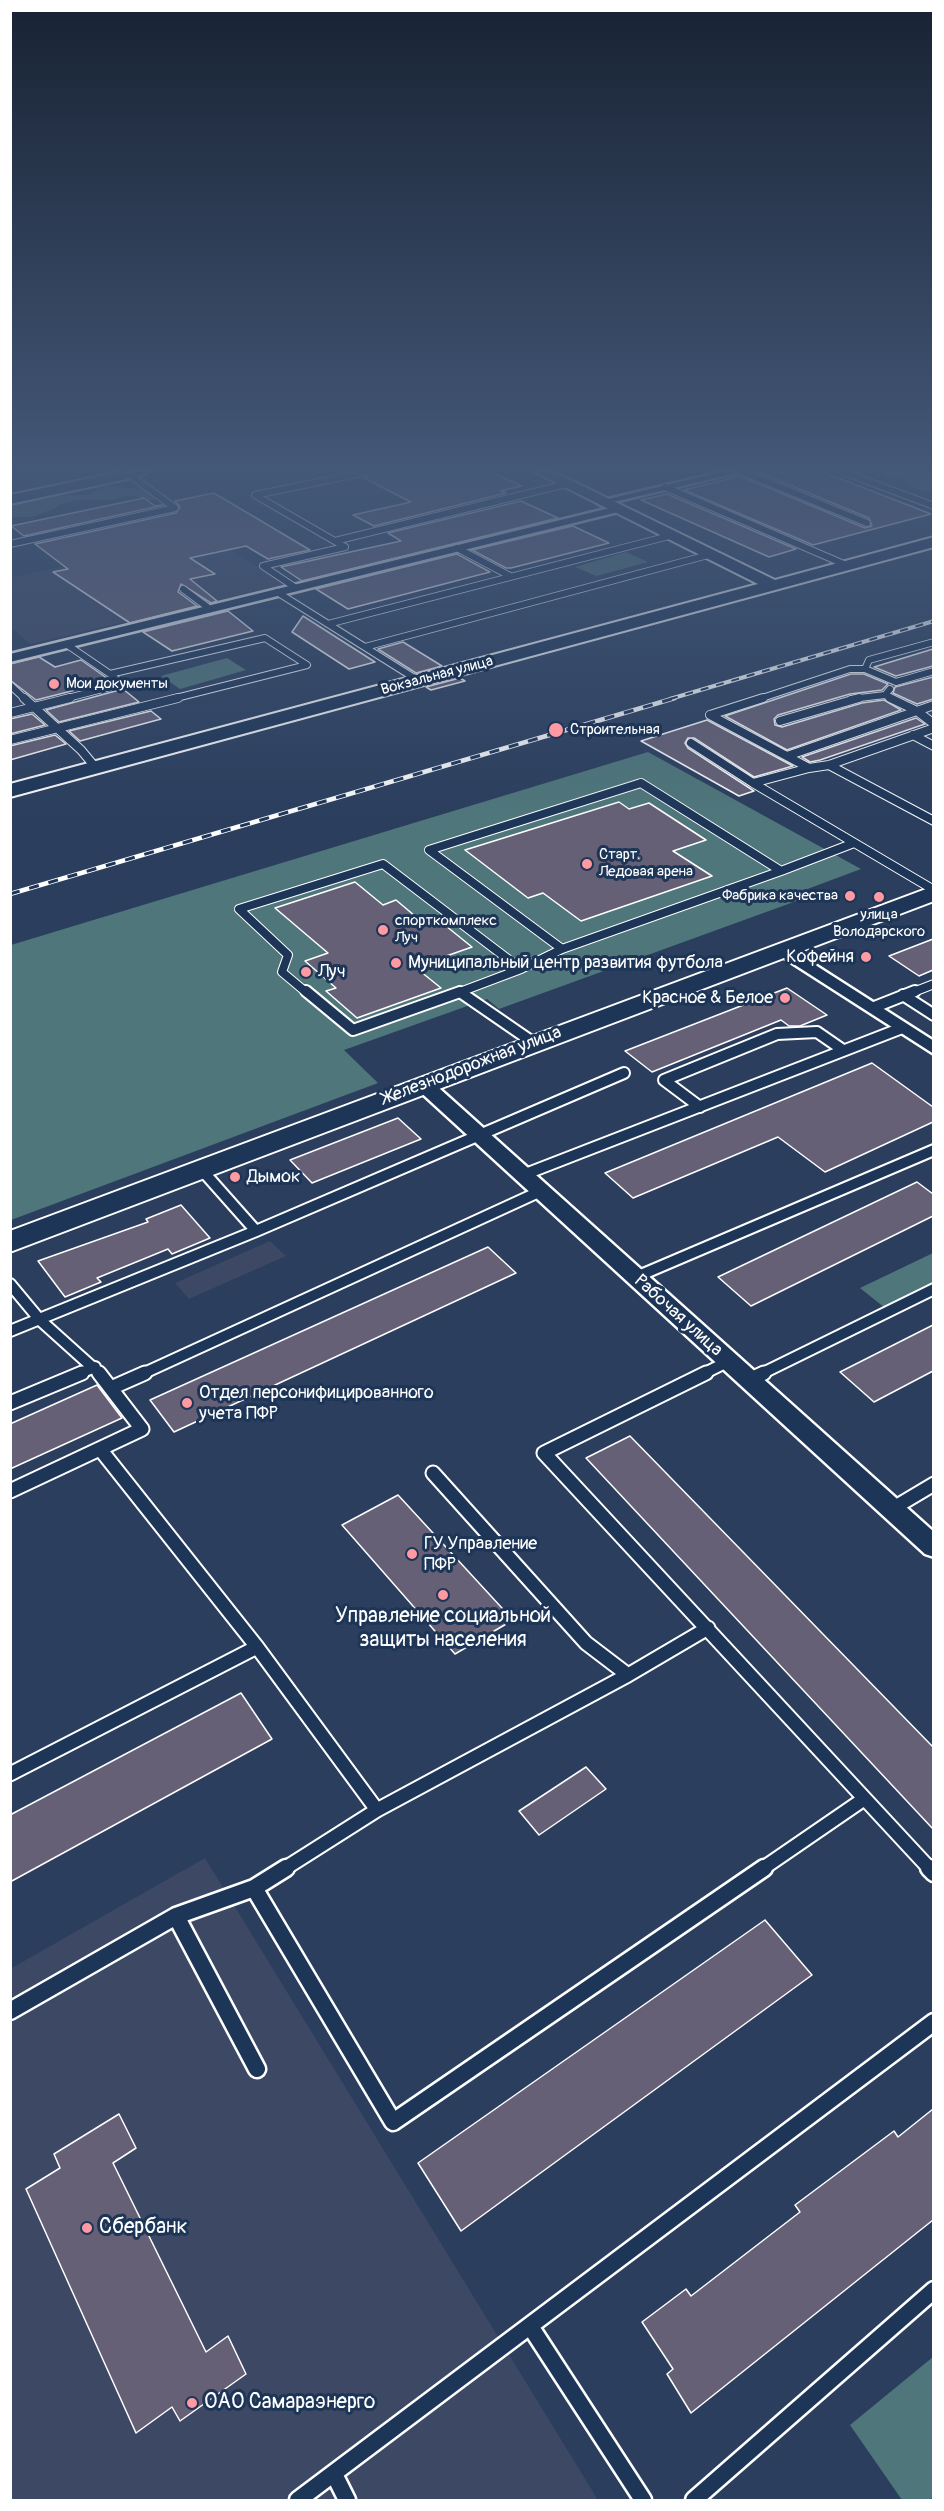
<!DOCTYPE html>
<html>
<head>
<meta charset="utf-8">
<style>
	body { margin:0 }
	#map { position:relative; width:944px; height:2511px; overflow:hidden; background:#2b3e5d; font-family:Pangolin,sans-serif }
	canvas { display:block }
	.frame { position:absolute; inset:0; border:12px solid #fff; pointer-events:none }
</style>
</head>
<body>
<div id="map">
<canvas width="944" height="2511"></canvas>
<div class="frame"></div>
</div>
<script>
const context = document.querySelector('canvas').getContext('2d');
context.lineJoin = 'round';
function fill(path, color) {
  context.fillStyle = color;
  context.fill(path, 'evenodd');
}
function poly(rows) {
  const path = new Path2D();
  for (const r of rows) {
    path.moveTo(r[0], r[1]);
    for (let i = 2; i < r.length; i += 2) path.lineTo(r[i], r[i + 1]);
  }
  return path;
}
function strokePath(path, color, width, dash) {
  context.strokeStyle = color;
  context.lineWidth = width;
  context.lineCap = dash ? 'butt' : 'round';
  context.setLineDash(dash || []);
  context.stroke(path);
}
function write(font, color, halo, rows, align = 'center') {
  context.font = font + ' Pangolin,sans-serif';
  context.lineWidth = 6;
  context.setLineDash([]);
  context.textBaseline = 'middle';
  context.strokeStyle = halo;
  context.fillStyle = color;
  for (const [text, x, y, turn = 0] of rows) {
    context.save();
    context.translate(x, y);
    context.rotate((+turn || 0) * Math.PI / 180);
    context.textAlign = isNaN(turn) ? turn : align;
    if (halo) context.strokeText(text, 0, 0);
    context.fillText(text, 0, 0);
    context.restore();
  }
}
fill(poly([
	[206,535,286,584,31,644,11,628,10,578],
	[270,1241,286,1256,189,1299,175,1283],
	[205,1858,598,2500,11,2500,10,1969]
]), '#3c4864');
fill(poly([
	[883,472,933,472,933,493,909,487,907,481,896,477,884,477],
	[107,486,142,489,158,499,149,501,132,495,110,500,78,500,60,504,56,508,31,517,11,517,10,505,63,495,90,495,97,489],
	[626,552,648,562,596,576,575,567],
	[227,658,246,670,180,689,161,676],
	[648,752,861,869,794,894,802,899,499,1009,487,999,344,1050,378,1083,11,1220,11,945],
	[933,1253,933,1284,885,1308,860,1288],
	[933,2357,933,2497,929,2500,902,2500,850,2425]
]), '#4f777b');
const building = poly([
	[372,472,491,472,522,486,501,491,506,493,374,526,353,515,411,502,364,478,372,472],
	[758,472,823,472,931,514,813,545,684,490,740,476,865,528,872,526,869,518,758,472],
	[214,493,310,550,268,559,246,546,190,558,215,574,190,579,217,601,211,603,181,584,178,592,197,606,130,623,53,572,68,569,35,544,176,513,180,507,175,501,214,493],
	[667,494,796,549,769,557,641,500,667,494],
	[144,498,155,506,163,505,24,536,11,526,144,498],
	[521,501,558,518,302,581,281,567,401,541,388,533,521,501],
	[573,526,609,543,511,568,506,568,472,550,573,526],
	[457,554,490,572,348,609,316,589,457,554],
	[228,611,253,631,172,651,143,632,228,611],
	[303,616,375,662,349,669,292,632,303,616],
	[403,642,442,666,416,673,378,649,403,642],
	[933,649,933,666,896,676,874,667,933,649],
	[39,657,55,667,81,660,111,681,36,700,10,680,10,664,39,657],
	[851,674,864,674,888,684,882,690,850,694,778,715,774,719,775,725,782,727,862,703,884,700,901,710,787,750,725,716,851,674],
	[933,677,933,699,917,704,893,693,895,687,933,677],
	[460,678,465,681,431,690,426,687,460,678],
	[123,689,139,702,59,722,46,710,123,689],
	[151,711,161,719,80,741,69,731,151,711],
	[32,714,45,725,10,734,10,719,32,714],
	[916,718,925,724,820,760,810,762,802,757,916,718],
	[707,720,793,766,754,777,694,738,688,738,685,743,688,748,754,791,739,796,641,741,707,720],
	[55,735,66,744,10,760,10,746,55,735],
	[619,802,629,809,649,803,706,840,673,851,712,876,581,921,543,893,528,898,465,850,619,802],
	[355,882,383,905,396,900,428,927,441,922,472,947,415,967,441,988,357,1018,326,991,336,988,305,961,328,953,275,908,355,882],
	[933,939,933,970,919,976,889,956,933,939],
	[787,988,827,1015,800,1026,789,1026,781,1020,652,1072,625,1051,787,988],
	[872,1063,933,1107,933,1122,825,1172,778,1137,633,1198,605,1173,872,1063],
	[398,1118,421,1139,312,1183,290,1160,398,1118],
	[917,1182,933,1194,933,1216,751,1306,718,1277,917,1182],
	[181,1205,210,1238,172,1254,168,1249,97,1278,101,1282,65,1297,38,1261,148,1222,146,1219,181,1205],
	[488,1247,516,1273,174,1432,150,1400,488,1247],
	[933,1325,933,1371,874,1402,840,1372,933,1325],
	[97,1385,122,1418,10,1469,10,1424,97,1385],
	[630,1436,933,1747,933,1829,586,1458,630,1436],
	[398,1495,513,1620,455,1654,342,1525,398,1495],
	[241,1693,272,1739,10,1882,10,1815,241,1693],
	[586,1767,606,1789,539,1835,519,1811,586,1767],
	[765,1920,812,1975,461,2231,418,2163,765,1920],
	[933,2109,933,2220,691,2413,667,2374,673,2369,642,2322,686,2289,691,2296,800,2212,795,2205,894,2131,898,2137,933,2109],
	[119,2114,136,2148,113,2163,206,2352,228,2336,246,2374,180,2421,172,2407,136,2433,26,2189,60,2168,54,2154,119,2114]
]);
fill(building, '#656075');
strokePath(building, '#fff', 1.5);
const laneFar4 = poly([
	[743,472,867,523],
	[843,472,934,506],
	[665,487,846,565],
	[335,541,566,484],
	[10,544,175,508,126,472],
	[345,547,255,495,367,472],
	[457,548,510,576],
	[296,588,263,566,345,547],
	[183,589,210,609],
	[277,592,419,681],
	[328,624,669,536],
	[934,642,869,660,865,669,896,682,934,671],
	[66,644,110,674],
	[365,647,708,555],
	[10,685,25,699],
	[890,689,885,695,893,699],
	[64,699,122,684,110,674,265,638,307,665,172,699],
	[759,699,850,669,865,669],
	[851,699,885,695]
]);
const laneFar3 = poly([
	[24,698,81,750,96,768],
	[890,698,917,711,934,724],
	[10,713,70,698],
	[710,715,763,698],
	[780,721,859,698],
	[913,735,934,746],
	[10,740,178,698],
	[691,743,753,783,809,768,710,715],
	[787,756,934,705],
	[829,765,934,821],
	[809,768,829,765,934,728],
	[641,783,781,871,562,949,429,850,641,783],
	[753,783,934,890],
	[781,871,854,843],
	[521,969,562,949],
	[307,993,282,972,288,955,239,909,383,864,521,969,460,992],
	[911,993,934,984]
]);
const laneFar2 = poly([
	[306,991,353,1030,460,992],
	[460,992,534,1043],
	[903,995,934,1015],
	[872,1008,915,991],
	[700,1107,664,1080,777,1034,817,1032,843,1050],
	[201,1169,256,1231],
	[523,1175,902,1028],
	[636,1277,934,1150],
	[10,1284,40,1320,100,1374],
	[10,1331,256,1231,624,1073],
	[78,1374,95,1367],
	[142,1374,541,1191],
	[703,1374,729,1361],
	[761,1374,934,1289]
]);
const laneFar1 = poly([
	[706,1373,544,1453,930,1869],
	[749,1380,764,1373],
	[111,1388,145,1373],
	[10,1403,82,1373],
	[100,1449,257,1647],
	[10,1491,142,1429,99,1373],
	[892,1509,934,1484],
	[628,1675,708,1628],
	[10,1774,257,1647,377,1810],
	[284,1869,377,1810,628,1675,586,1643,433,1473],
	[762,1869,864,1799]
]);
const lane = poly([
	[286,1868,254,1888,393,2122,764,1868],
	[929,1868,934,1873],
	[176,1916,257,2069],
	[10,2011,176,1916,254,1888],
	[530,2326,643,2500],
	[334,2474,347,2500],
	[298,2500,934,2022],
	[694,2500,934,2290]
]);
const street = poly([
	[721,472,740,472,601,505,596,502,721,472],
	[614,507,619,510,618,512,10,662,10,654,614,507],
	[784,945,934,1041,934,1054,778,954,776,950,778,946,784,945],
	[423,1078,430,1080,934,1532,934,1557,925,1554,416,1088,414,1084,423,1078]
]);
const secondary = poly([
	[120,472,148,472,141,476,10,504,10,495,120,472],
	[535,472,554,472,775,580,934,537,934,547,10,797,10,784,758,584,535,472],
	[934,886,934,901,10,1252,10,1231,934,886]
]);
strokePath(laneFar4, '#fff', 8);
strokePath(laneFar3, '#fff', 10);
strokePath(laneFar2, '#fff', 14);
strokePath(laneFar1, '#fff', 17);
strokePath(lane, '#fff', 21);
strokePath(street, '#fff', 5);
strokePath(secondary, '#fff', 4);
strokePath(laneFar4, '#1d3557', 6);
strokePath(laneFar3, '#1d3557', 8);
strokePath(laneFar2, '#1d3557', 10);
strokePath(laneFar1, '#1d3557', 13);
strokePath(lane, '#1d3557', 16);
fill(street, '#1d3557');
fill(secondary, '#1d3557');
const railFar1 = poly([
	[670,699,934,621]
]);
const rail = poly([
	[10,894,675,698]
]);
strokePath(railFar1, '#fff', 4);
strokePath(rail, '#fff', 4.5);
strokePath(railFar1, '#1d3557', 2, [8]);
strokePath(rail, '#1d3557', 3, [10]);
const sky = context.createLinearGradient(0, 0, 0, 824);
sky.addColorStop(0, '#182233');
sky.addColorStop(0.57, '#445878');
sky.addColorStop(1, '#44587800');
context.fillStyle = sky;
context.fillRect(0, 0, 944, 824);
for (const [x, y, r, color] of [
	[54,684,6,"#ff9aa2"],
	[556,730,8,"#ff9aa2"],
	[587,864,6,"#ff9aa2"],
	[850,896,6,"#ff9aa2"],
	[879,897,6,"#ff9aa2"],
	[383,930,6,"#ff9aa2"],
	[866,957,6,"#ff9aa2"],
	[396,963,6,"#ff9aa2"],
	[306,972,6,"#ff9aa2"],
	[785,998,6,"#ff9aa2"],
	[235,1177,6,"#ff9aa2"],
	[187,1403,6,"#ff9aa2"],
	[412,1554,6,"#ff9aa2"],
	[443,1595,6,"#ff9aa2"],
	[87,2228,6,"#ff9aa2"],
	[192,2403,6,"#ff9aa2"]
]) {
  const dot = new Path2D();
  dot.arc(x, y, r, 0, 2 * Math.PI);
  context.fillStyle = color;
  context.fill(dot);
  strokePath(dot, '#1d3557', 2);
}
write('15px', '#fff', '#1d3557', [
	["Вокзальная улица",437,676,-15]
]);
write('15px', '#fff', '#1d3557', [
	["Мои документы",66,684],
	["Строительная",570,730],
	["Старт.",599,855],
	["Ледовая арена",599,872],
	["Фабрика качества",838,896,"right"],
	["улица",879,915,"center"],
	["Володарского",879,932,"center"],
	["спорткомплекс",395,921],
	["Луч",395,938]
], 'left');
write('18px', '#fff', '#1d3557', [
	["Кофейня",854,957,"right"],
	["Муниципальный центр развития футбола",408,963],
	["Луч",318,972],
	["Красное & Белое",773,998,"right"],
	["Дымок",247,1177],
	["Отдел персонифицированного",199,1393],
	["учета ПФР",199,1414],
	["ГУ Управление",424,1544],
	["ПФР",424,1565]
], 'left');
write('18px', '#fff', '#1d3557', [
	["Железнодорожная улица",472,1066,-21],
	["Рабочая улица",678,1316,42]
]);
write('21px', '#fff', '#1d3557', [
	["Управление социальной",443,1617,"center"],
	["защиты населения",443,1641,"center"],
	["Сбербанк",99,2228],
	["ОАО Самараэнерго",204,2403]
], 'left');
</script>
</body>
</html>
